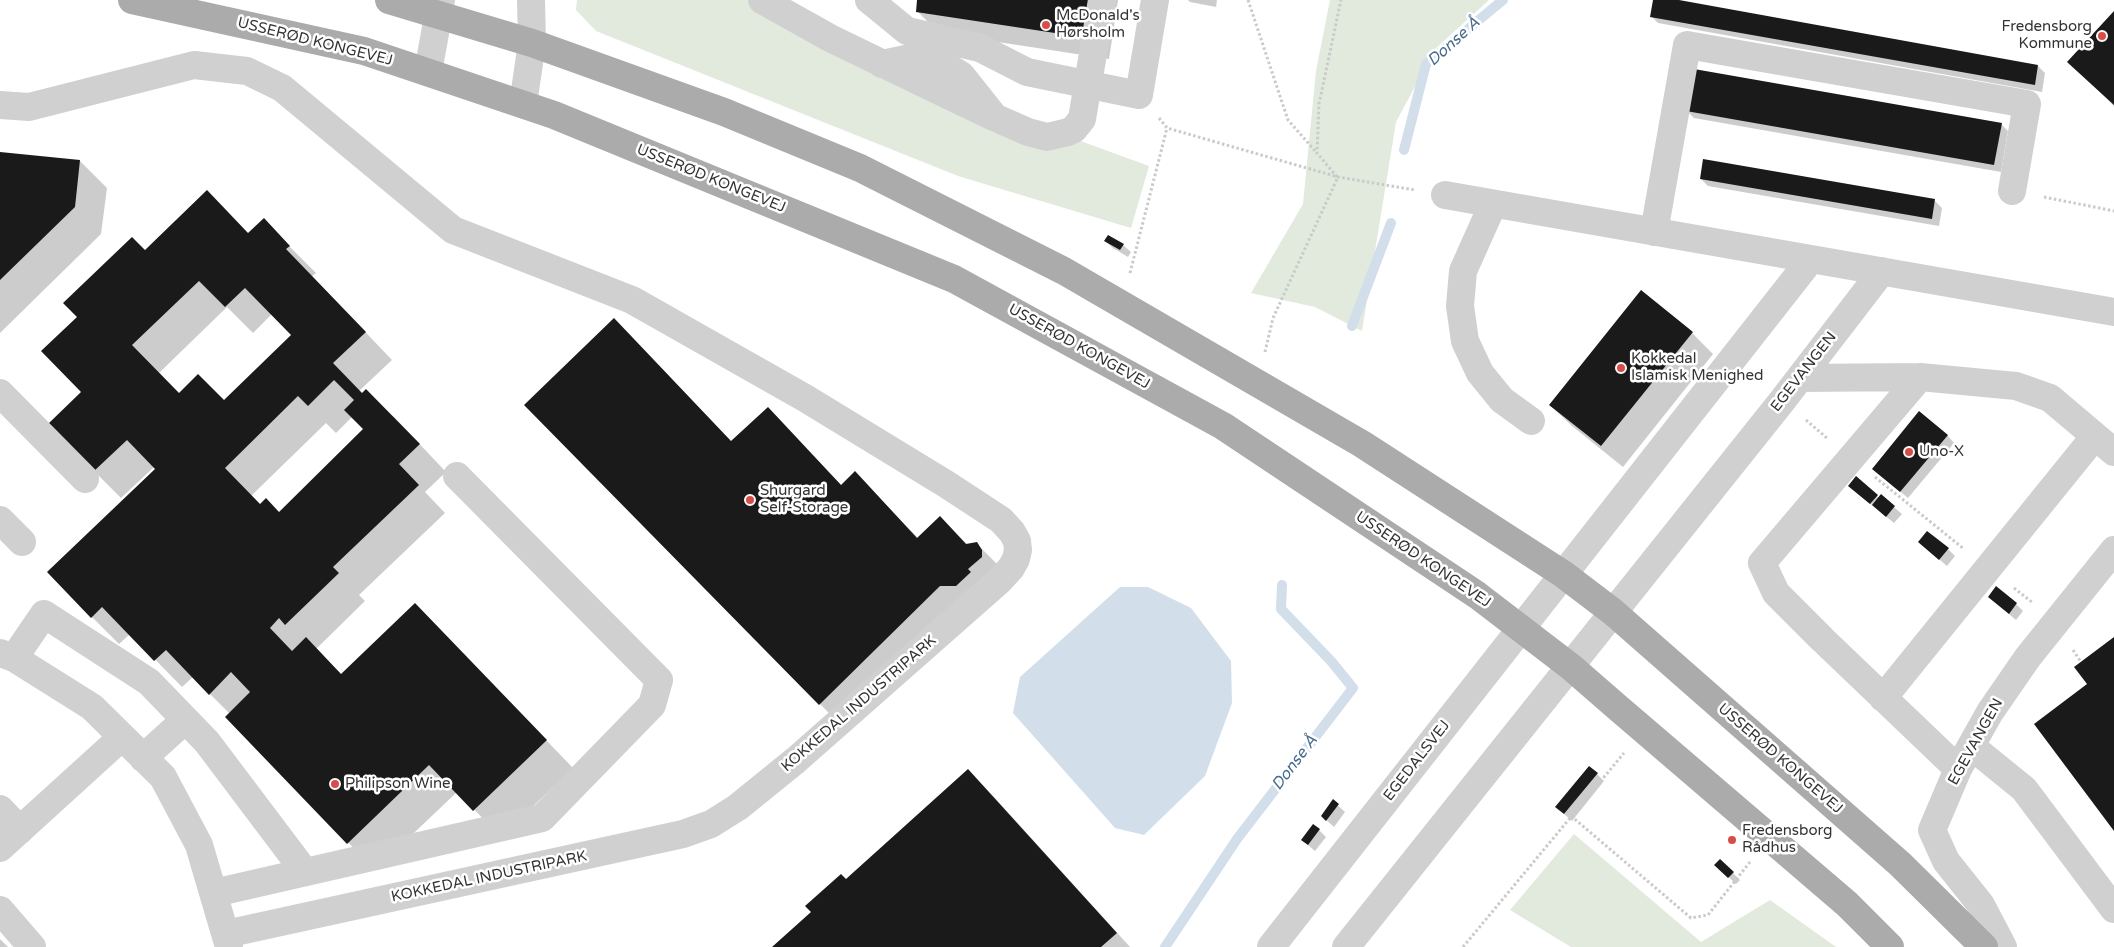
<!DOCTYPE html>
<html>
<head>
<meta charset="utf-8">
<style>
	body { margin:0 }
	canvas { display:block; background:#fff }
</style>
</head>
<body>
<canvas width="2114" height="947"></canvas>
<script>
const context = document.querySelector('canvas').getContext('2d');
context.lineJoin = 'round';
function fill(path, color) {
  context.fillStyle = color;
  context.fill(path, 'evenodd');
}
function poly(rows) {
  const path = new Path2D();
  for (const r of rows) {
    path.moveTo(r[0], r[1]);
    for (let i = 2; i < r.length; i += 2) path.lineTo(r[i], r[i + 1]);
  }
  return path;
}
function strokePath(path, color, width, dash) {
  context.strokeStyle = color;
  context.lineWidth = width;
  context.lineCap = dash ? 'butt' : 'round';
  context.setLineDash(dash || []);
  context.stroke(path);
}
function write(font, color, halo, rows, align = 'center') {
  context.font = font + ' "Varela Round",sans-serif';
  context.lineWidth = 5;
  context.setLineDash([]);
  context.textBaseline = 'middle';
  context.strokeStyle = halo;
  context.fillStyle = color;
  for (const [text, x, y, turn = 0] of rows) {
    context.save();
    context.translate(x, y);
    context.rotate((+turn || 0) * Math.PI / 180);
    context.textAlign = isNaN(turn) ? turn : align;
    if (halo) context.strokeText(text, 0, 0);
    context.fillText(text, 0, 0);
    context.restore();
  }
}
fill(poly([
	[577,0,779,0,960,97,1149,166,1131,228,958,176,596,31,576,10],
	[1330,0,1489,0,1435,49,1396,122,1362,331,1315,307,1251,293,1303,204,1316,71],
	[1574,834,1701,942,1770,900,1836,947,1571,947,1510,910]
]), '#e2e9dd');
fill(poly([
	[1120,587,1148,587,1191,608,1231,661,1232,703,1205,776,1144,835,1115,828,1013,713,1020,677]
]), '#d2dfeb');
fill(poly([
	[918,0,1118,0,1109,59,939,33,917,11],
	[1188,0,1217,0,1216,7,1190,2],
	[1654,0,1672,0,2038,66,2045,73,2042,92,1658,23,1651,16],
	[2114,12,2114,106,2069,62],
	[1687,111,2001,124,2008,131,2001,172,1694,118],
	[0,153,80,161,107,188,101,234,0,333],
	[1704,161,1935,201,1942,208,1939,226,1708,186,1701,179],
	[263,220,316,273,312,276,392,360,359,391,394,417,446,472,425,492,445,513,359,595,365,601,316,649,342,675,442,632,573,768,501,837,457,792,375,870,226,717,230,714,193,677,182,687,130,634,119,644,92,617,156,469,154,467,121,498,94,471,82,392,145,251,248,234],
	[227,307,253,333,272,314,292,335,224,401,179,394,159,373],
	[352,417,365,430,279,514,260,505,251,496,326,423,336,433],
	[1105,241,1123,245,1131,252,1128,257,1113,248],
	[1692,333,1713,354,1623,467,1572,426,1550,405],
	[768,408,842,486,855,473,918,538,940,517,968,545,976,543,1004,571,847,731,820,704,732,442],
	[1947,435,1954,443,1908,498,1873,469],
	[1857,493,1877,496,1879,498,1881,496,1902,514,1894,523],
	[1919,542,1948,549,1955,556,1947,566],
	[1989,597,2016,604,2023,611,2016,620],
	[968,770,995,798,1130,947,774,947],
	[1597,774,1604,781,1572,821,1564,814],
	[1333,801,1345,812,1334,827,1322,816],
	[1319,830,1326,837,1315,851,1302,840],
	[1723,872,1733,873,1740,880,1736,884],
	[0,939,8,947,0,947]
]), '#0003');
strokePath(poly([
	[1404,150,1426,64,1503,0],
	[1352,326,1391,223],
	[1165,947,1237,839,1353,688,1331,661,1281,609,1282,585]
]), '#d2dfeb', 10);
fill(poly([
	[917,0,1094,0,1088,38,916,12],
	[1653,0,1679,0,2038,65,2035,85,1650,17],
	[2114,11,2114,105,2067,62],
	[1694,69,2002,123,1994,165,1686,111],
	[0,152,80,160,75,207,0,280],
	[1703,159,1935,199,1932,219,1700,179],
	[207,190,248,233,264,218,290,246,286,249,366,332,333,363,362,393,366,389,420,444,399,464,419,485,333,567,339,573,285,625,279,618,270,628,292,651,306,637,341,674,415,603,547,740,473,811,429,765,347,844,225,717,250,692,231,672,209,695,166,650,154,661,102,607,91,618,47,572,155,469,127,440,93,472,48,424,81,392,41,351,77,317,63,303,132,237,145,250],
	[199,281,225,307,245,288,291,335,224,400,198,374,179,393,132,345],
	[334,380,354,400,344,410,363,429,279,512,266,498,260,504,225,468,298,396,308,406],
	[1108,235,1124,244,1120,250,1104,241],
	[1641,290,1693,332,1601,446,1549,405],
	[614,318,731,441,768,407,841,485,855,471,917,538,940,516,966,544,977,542,982,550,982,557,968,569,971,572,956,586,940,586,819,705,524,405],
	[1919,411,1948,435,1900,492,1872,469],
	[1856,476,1878,495,1870,504,1848,486],
	[1881,494,1895,506,1886,517,1872,505],
	[1927,531,1949,548,1939,560,1918,542],
	[1996,586,2017,603,2009,614,1988,597],
	[2114,637,2114,831,2034,724,2087,684,2074,667],
	[1589,766,1598,773,1564,814,1555,807],
	[968,769,1117,933,1101,947,772,947,811,912,805,906,841,874,846,879],
	[1333,799,1339,804,1326,821,1321,816],
	[1313,824,1320,829,1308,845,1301,840],
	[1720,859,1734,872,1728,878,1714,865]
]), '#1a1a1a');
strokePath(poly([
	[1248,0,1288,120,1317,153],
	[1159,118,1167,128,1338,177,1415,190],
	[1337,177,1317,153,1319,104,1341,0],
	[2044,197,2114,211],
	[1130,273,1167,128],
	[1265,352,1273,318,1338,177],
	[1806,420,1828,439],
	[1875,477,1964,549],
	[2014,588,2033,603],
	[2073,650,2081,662],
	[1571,816,1691,918,1708,915,1750,862],
	[1463,947,1624,753]
]), '#cacaca', 3, [2.5, 2.5]);
strokePath(poly([
	[762,0,830,38,933,88,994,117,1028,132,1047,137,1068,132,1074,129,1082,119,1102,0],
	[869,0,907,31,980,48,1027,72,1139,95,1155,0],
	[882,64,920,56,934,59,961,75,992,114],
	[428,72,441,0],
	[523,104,532,43,531,0],
	[0,105,29,107,194,65,247,71,282,88,453,230,632,300,805,398,946,484,1001,520,1012,532,1017,541,1018,550,1016,559,1011,568,999,581,796,760,738,807,711,824,683,834,226,934],
	[1445,195,2114,312],
	[1493,204,1463,271,1460,306,1465,341,1480,373,1502,400,1531,421],
	[1654,232,1687,45,2027,104,2012,191],
	[1920,377,1762,563,1776,593,1822,639,1958,769],
	[1800,378,1920,377,2016,386,2050,398,2114,452],
	[0,393,85,479],
	[0,520,22,542],
	[0,653,14,658,92,707,163,777,199,845,229,947],
	[14,658,44,614,149,682,207,742,305,872],
	[1883,698,2095,436],
	[1971,746,2024,789,2114,909],
	[143,758,185,720],
	[0,809,20,830],
	[0,848,122,737],
	[214,893,542,818,652,705,659,680,457,476],
	[0,910,32,947],
	[1271,947,1811,259],
	[1346,947,1782,401,1882,271],
	[2003,947,1981,905,1946,861,1932,830,1958,769,1990,712,2028,657,2114,550]
]), '#d0d0d0', 28);
strokePath(poly([
	[132,0,364,51,554,115,954,279,1223,426,1477,595,1571,667,1617,707,1847,904,1890,947],
	[389,0,532,43,724,112,860,168,1064,271,1362,444,1563,574,1613,612,1900,864,1984,947]
]), '#ababab', 28);
for (const [x, y, r, color] of [
	[1046,25,5,"#d64d49"],
	[2102,36,5,"#d64d49"],
	[1621,368,5,"#d64d49"],
	[1909,452,5,"#d64d49"],
	[750,500,5,"#d64d49"],
	[335,784,5,"#d64d49"],
	[1732,840,5,"#d64d49"]
]) {
  const dot = new Path2D();
  dot.arc(x, y, r, 0, 2 * Math.PI);
  context.fillStyle = color;
  context.fill(dot);
  strokePath(dot, '#fff', 2);
}
write('15px', '#333', '#fff', [
	["McDonald's",1056,16],
	["Hørsholm",1056,33],
	["Fredensborg",2092,27,"right"],
	["Kommune",2092,44,"right"],
	["Kokkedal",1631,359],
	["Islamisk Menighed",1631,376],
	["Uno-X",1919,452],
	["Shurgard",760,491],
	["Self-Storage",760,508],
	["Philipson Wine",345,784],
	["Fredensborg",1742,831],
	["Rådhus",1742,848]
], 'left');
write('15px', '#333', '#fff', [
	["USSERØD KONGEVEJ",315,42,14],
	["USSERØD KONGEVEJ",711,179,22],
	["USSERØD KONGEVEJ",1079,347,29],
	["EGEVANGEN",1804,372,-52],
	["USSERØD KONGEVEJ",1423,560,34],
	["KOKKEDAL INDUSTRIPARK",859,704,-41],
	["EGEVANGEN",1976,742,-61],
	["USSERØD KONGEVEJ",1780,759,41],
	["EGEDALSVEJ",1417,761,-52],
	["KOKKEDAL INDUSTRIPARK",489,877,-12]
]);
write('italic 16px', '#476c8f', '#fff', [
	["Donse Å",1454,42,-42],
	["Donse Å",1295,763,-53]
]);
</script>
</body>
</html>
